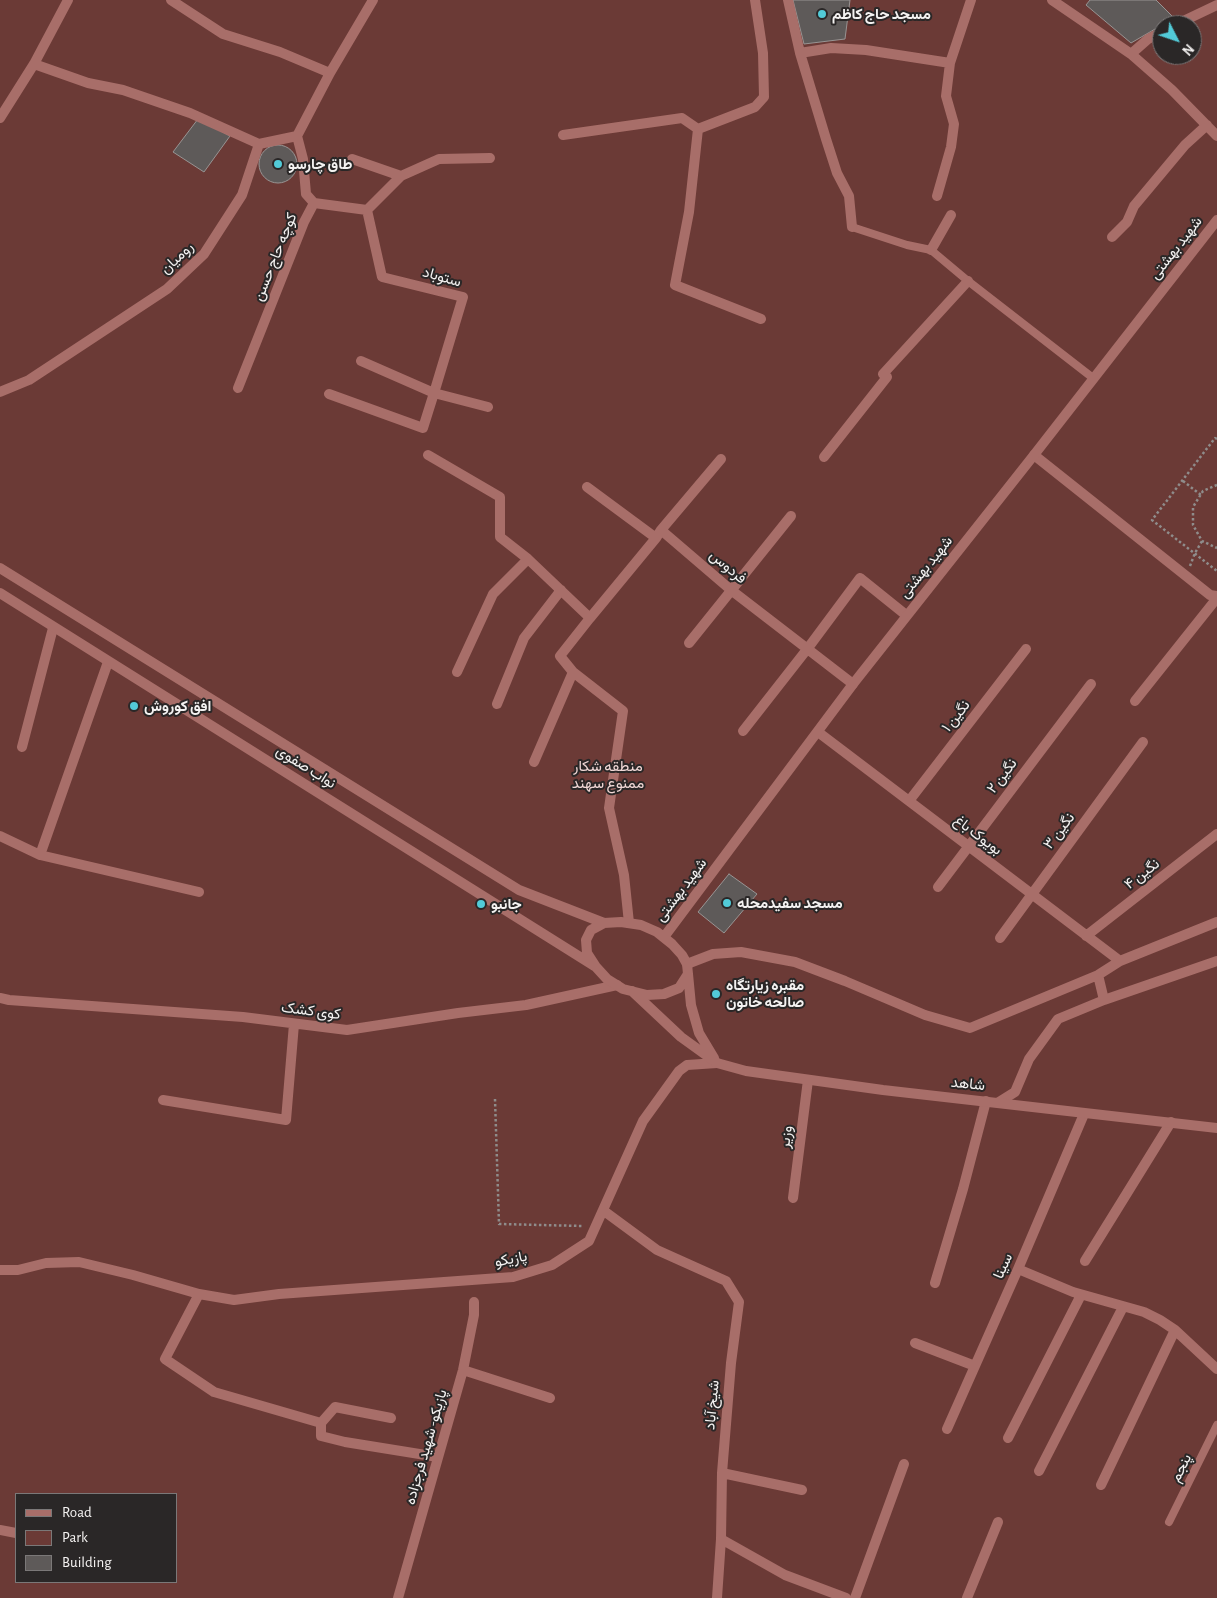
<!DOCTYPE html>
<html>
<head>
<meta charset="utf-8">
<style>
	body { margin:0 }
	#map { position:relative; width:1217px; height:1598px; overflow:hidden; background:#353130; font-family:"Alegreya Sans",sans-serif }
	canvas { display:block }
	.legend { position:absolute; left:15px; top:1493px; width:162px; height:90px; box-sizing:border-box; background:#2a2727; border:1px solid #7b7878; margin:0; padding:6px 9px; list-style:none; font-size:15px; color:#f4f2f1 }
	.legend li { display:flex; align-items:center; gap:10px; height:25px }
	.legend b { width:25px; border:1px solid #7b7878 }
	.north { position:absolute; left:1152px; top:15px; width:50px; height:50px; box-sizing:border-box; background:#2a2727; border:1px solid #7b7878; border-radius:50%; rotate:131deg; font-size:14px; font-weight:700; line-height:20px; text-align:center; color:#f4f2f1 }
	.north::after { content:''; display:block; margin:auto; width:18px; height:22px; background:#52cbd8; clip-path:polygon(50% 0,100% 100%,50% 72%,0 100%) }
</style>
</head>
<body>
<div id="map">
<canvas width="1217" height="1598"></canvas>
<ul class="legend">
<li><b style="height:6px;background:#a86e69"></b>Road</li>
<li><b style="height:14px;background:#6b3a36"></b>Park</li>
<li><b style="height:14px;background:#5e5a59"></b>Building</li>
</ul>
<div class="north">N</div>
</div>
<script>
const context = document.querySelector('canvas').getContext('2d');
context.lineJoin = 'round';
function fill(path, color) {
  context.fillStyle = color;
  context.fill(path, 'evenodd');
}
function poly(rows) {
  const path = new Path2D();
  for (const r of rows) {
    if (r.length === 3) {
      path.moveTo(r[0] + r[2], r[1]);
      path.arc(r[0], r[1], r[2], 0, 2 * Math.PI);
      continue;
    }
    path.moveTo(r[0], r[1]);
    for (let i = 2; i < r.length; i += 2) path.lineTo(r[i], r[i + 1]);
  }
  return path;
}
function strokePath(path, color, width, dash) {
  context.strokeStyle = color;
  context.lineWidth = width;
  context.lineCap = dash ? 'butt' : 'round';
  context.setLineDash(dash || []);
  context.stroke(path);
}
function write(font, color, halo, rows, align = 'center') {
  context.font = font + ' "Alegreya Sans",Vazirmatn,sans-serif';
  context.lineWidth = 4;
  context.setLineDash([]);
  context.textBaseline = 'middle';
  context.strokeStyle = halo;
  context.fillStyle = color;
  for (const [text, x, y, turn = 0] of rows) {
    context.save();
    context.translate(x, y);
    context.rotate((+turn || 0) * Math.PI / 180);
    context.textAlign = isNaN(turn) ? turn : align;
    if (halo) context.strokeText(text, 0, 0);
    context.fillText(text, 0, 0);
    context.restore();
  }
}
fill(poly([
	[0,0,1217,0,1217,1598,0,1598],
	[1162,25,1192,25,1192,55,1162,55],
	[16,1494,176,1494,176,1582,16,1582]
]), '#6b3a36');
const building = poly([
	[793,0,850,0,845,39,804,44,793,0],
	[1090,0,1156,0,1174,18,1131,43,1086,5,1090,0],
	[198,119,230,136,204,172,173,152,198,119],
	[278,164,19],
	[729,874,757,894,724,933,698,912,729,874]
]);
fill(building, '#5e5a59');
strokePath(building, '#989493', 1);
strokePath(poly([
	[1217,439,1215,438,1152,520,1217,571],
	[1183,481,1201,495],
	[1217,485,1203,491,1193,507,1193,525,1202,541,1217,548],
	[1190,566,1195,553,1202,541],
	[495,1099,499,1224,582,1226]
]), '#8f8c8b', 2.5, [2.5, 2.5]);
strokePath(poly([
	[852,227,907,245,931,250,968,281,1093,378],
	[1169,1522,1217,1425]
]), '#a86e69', 8);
strokePath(poly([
	[171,0,223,34,280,52,330,73],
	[755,0,763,53,764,97,755,107,698,129,689,212,675,285,761,319],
	[788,0,800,53,826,139,837,173,849,196,852,227],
	[1052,0,1131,54,1172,90,1217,136],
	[1175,25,1217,5],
	[800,53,831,48,866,50,950,63],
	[1131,54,1148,39,1162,32],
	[34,64,88,83,123,90,190,113,259,144],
	[0,118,34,64,68,0],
	[563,135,682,118,698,129],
	[352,159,401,176],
	[937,196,951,147,954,124,946,96,950,63,971,0],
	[314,203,367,210,382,277,463,297,434,393,488,407],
	[367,210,401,176,439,159,490,158],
	[1112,237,1127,222,1134,206,1185,145,1207,125],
	[931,250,951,215],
	[238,388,304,222,314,203,306,194,303,159,297,136],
	[0,392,29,380,167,289,204,254,242,195,259,144,297,136,330,73,373,0],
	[329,394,423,428,434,393,361,361],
	[428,455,500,497,500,537,528,559,590,618,656,538],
	[1034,455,1210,595,1217,596],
	[824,457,887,377,883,374,968,281],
	[587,487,656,538,661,530,731,590,853,684],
	[661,530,721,459],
	[590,618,560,656,573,672,623,711,609,808,624,875,629,923],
	[689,643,791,516],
	[457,672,493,594,528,559],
	[1135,701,1217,598],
	[497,704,524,638,561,590],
	[743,731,808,648,860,578,906,615],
	[818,732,1120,961],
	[22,747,53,628],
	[534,762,573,672],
	[909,801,1026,649],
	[0,836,40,855,199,892],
	[40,855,108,662],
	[938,887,1091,684],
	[1086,936,1217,834],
	[1000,938,1143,742],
	[687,964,713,954,741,952,795,962,845,981,925,1015,970,1028,1098,975,1120,961,1217,922],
	[1098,975,1104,1000],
	[0,998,9,1000,243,1017,347,1030,458,1013,526,1005,617,985],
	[163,1100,286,1120,294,1024],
	[999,1102,1015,1092,1029,1059,1058,1019,1104,1000,1217,961],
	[793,1198,808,1080],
	[604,1211,657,1250,726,1281,739,1302,731,1363,722,1473,721,1539,785,1575,846,1598],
	[1085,1261,1171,1122],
	[1018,1269,1073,1292,1144,1312,1160,1320,1175,1330,1217,1369],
	[0,1270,18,1270,46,1263,79,1262,133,1275,199,1294,165,1359,214,1392,321,1423,335,1407,391,1418],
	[935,1283,963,1189,986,1101],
	[199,1294,234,1300,279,1294,513,1277,552,1265,589,1241,643,1121,679,1071,687,1065,717,1063],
	[915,1343,975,1366],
	[463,1370,550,1398],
	[321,1423,321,1436,345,1442,438,1457],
	[947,1429,1018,1269,1084,1114],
	[1008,1438,1081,1295],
	[1039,1471,1123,1307],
	[722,1473,802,1490],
	[1101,1485,1175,1330],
	[0,1530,16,1533],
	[398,1598,463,1370,474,1315,474,1302],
	[717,1598,721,1539],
	[855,1598,904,1464],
	[967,1598,998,1522]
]), '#a86e69', 10);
strokePath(poly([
	[0,568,519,890,604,923],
	[0,593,596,967],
	[621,922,641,925,657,932,672,944,682,955,687,964,688,974,679,988,664,994,647,995,623,989,607,979,596,967,587,953,586,940,591,930,604,923,621,922],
	[664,937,853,684,1034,455,1217,220],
	[688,974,691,1005,699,1033,714,1058],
	[632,991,681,1037,717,1063,746,1071,883,1090,1217,1128]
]), '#a86e69', 10);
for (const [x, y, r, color] of [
	[822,14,5,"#52cbd8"],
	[278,164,5,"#52cbd8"],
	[134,706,5,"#52cbd8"],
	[727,903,5,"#52cbd8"],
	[481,904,5,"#52cbd8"],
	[716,994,5,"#52cbd8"]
]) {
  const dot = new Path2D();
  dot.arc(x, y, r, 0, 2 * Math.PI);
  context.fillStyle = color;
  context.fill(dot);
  strokePath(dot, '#2a2727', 2);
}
write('bold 15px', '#f4f2f1', '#2a2727', [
	["مسجد حاج کاظم",832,14],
	["طاق چارسو",288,164],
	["افق کوروش",144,706],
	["مسجد سفیدمحله",737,903],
	["جانبو",491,904],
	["مقبره زیارتگاه",726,985],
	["صالحه خاتون",726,1002]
], 'left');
write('15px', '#f4f2f1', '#2a2727', [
	["شهید بهشتی",1176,248,-52],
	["کوچه حاج حسن",275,257,-68],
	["رومیان",177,258,-44],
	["ستوباد",442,277,16],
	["فردوس",728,567,40],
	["شهید بهشتی",926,567,-51],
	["نگین ۱",956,716,-52],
	["نواب صفوی",306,767,32],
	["نگین ۲",1002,776,-53],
	["نگین ۳",1059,831,-53],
	["بویوک باغ",978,835,37],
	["نگین ۴",1142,874,-38],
	["شهید بهشتی",681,890,-53],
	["کوی کشک",311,1011,7],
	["شاهد",968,1084,6],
	["وزیر",786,1137,-83],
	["پازیکو",511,1259,-11],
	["سینا",1003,1266,-66],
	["شیخ آباد",712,1405,-85],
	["پازیکو- شهید فرجزاده",426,1447,-74],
	["پنجم",1181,1468,-64]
]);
write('15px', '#f0d7d5', '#2a2727', [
	["منطقه شکار",608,766],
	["ممنوع سهند",608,783]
]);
</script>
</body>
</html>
